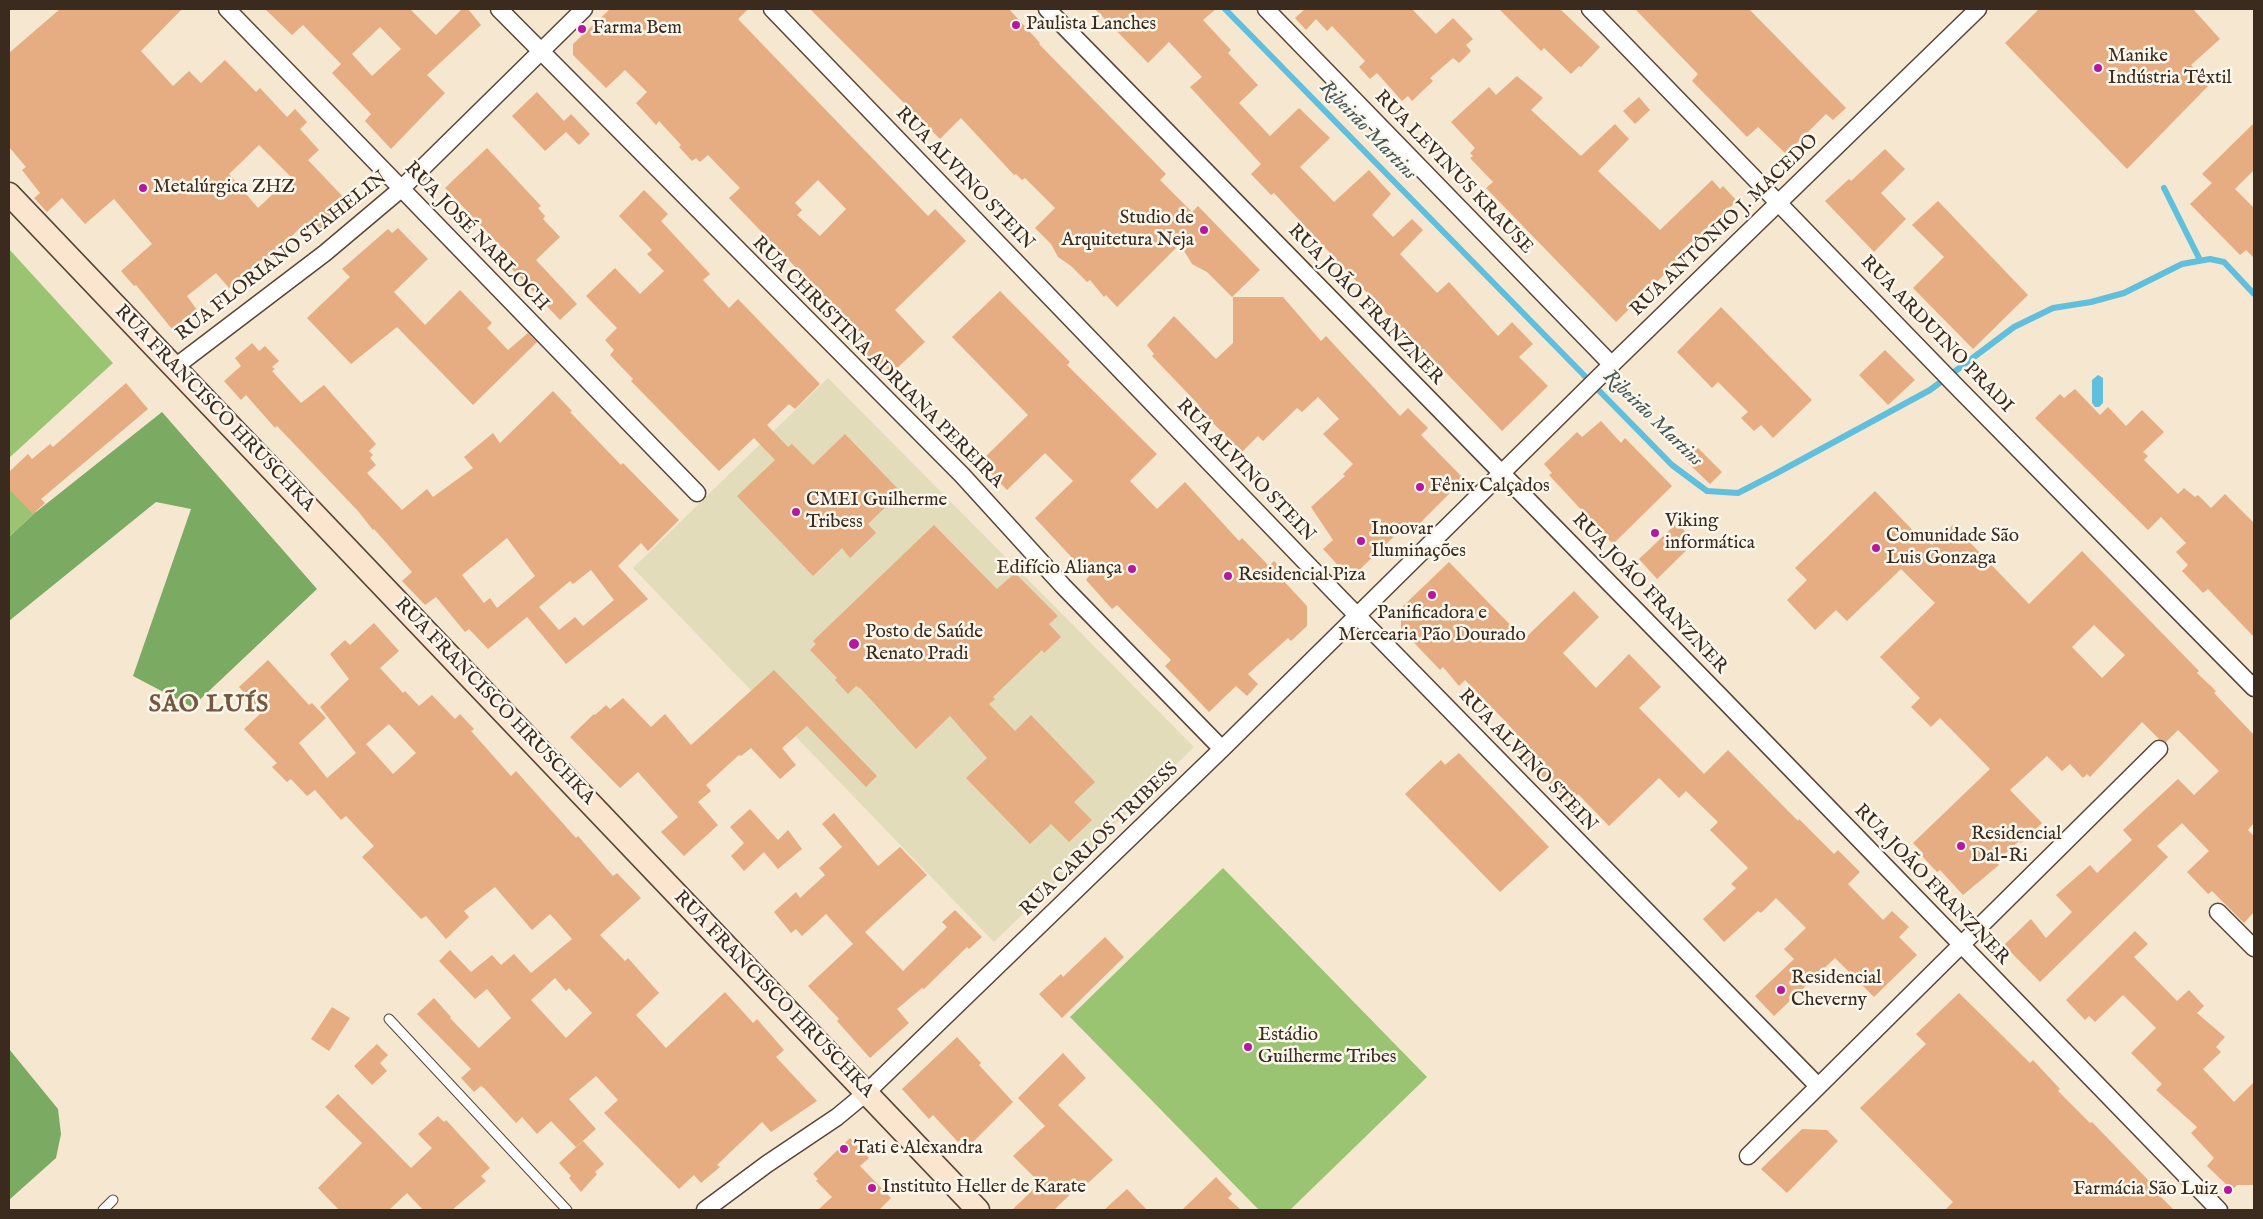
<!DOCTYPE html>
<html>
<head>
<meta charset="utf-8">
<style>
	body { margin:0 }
	#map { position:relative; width:2263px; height:1219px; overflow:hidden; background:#f6e7d0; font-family:"IM FELL English",serif }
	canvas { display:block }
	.frame { position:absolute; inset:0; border:10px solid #3b2a1e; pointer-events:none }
</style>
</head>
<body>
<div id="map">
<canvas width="2263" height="1219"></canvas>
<div class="frame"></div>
</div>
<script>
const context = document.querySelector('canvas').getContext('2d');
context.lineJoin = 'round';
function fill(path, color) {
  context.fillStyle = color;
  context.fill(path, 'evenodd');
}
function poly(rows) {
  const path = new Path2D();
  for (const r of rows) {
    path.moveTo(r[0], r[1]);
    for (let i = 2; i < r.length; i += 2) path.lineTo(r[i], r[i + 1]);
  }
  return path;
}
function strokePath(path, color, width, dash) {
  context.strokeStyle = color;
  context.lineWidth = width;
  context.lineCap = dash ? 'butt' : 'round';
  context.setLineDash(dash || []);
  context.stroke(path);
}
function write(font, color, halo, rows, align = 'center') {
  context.font = font + ' "IM FELL English",serif';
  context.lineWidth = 5;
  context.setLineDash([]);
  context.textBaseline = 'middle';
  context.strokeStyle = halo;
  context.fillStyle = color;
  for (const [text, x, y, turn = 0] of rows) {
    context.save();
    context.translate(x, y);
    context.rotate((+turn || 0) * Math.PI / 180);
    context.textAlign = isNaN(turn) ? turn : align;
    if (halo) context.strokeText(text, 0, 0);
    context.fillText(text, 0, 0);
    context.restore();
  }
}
fill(poly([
	[828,378,1194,747,994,942,633,568]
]), '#e2dcba');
fill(poly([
	[9,249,113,363,9,458],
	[9,483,36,512,9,537],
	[1223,868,1427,1077,1290,1210,1259,1210,1070,1017]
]), '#9ac471');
fill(poly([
	[162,412,317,589,192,707,133,676,191,509,156,502,9,621,9,537,36,512],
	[9,1049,58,1109,61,1134,56,1158,9,1200]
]), '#7baa63');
fill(poly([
	[2098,375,2103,378,2103,403,2099,407,2095,407,2092,403,2092,380]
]), '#5fbfdd');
strokePath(poly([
	[1225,9,1672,465,1707,491,1738,493,1775,474,1930,390,2014,327,2053,308,2091,302,2124,293,2182,264,2210,259,2224,262,2254,294],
	[2164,188,2200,260]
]), '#5fbfdd', 6);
fill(poly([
	[60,9,182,9,141,51,173,86,189,71,201,83,225,60,256,92,260,88,287,117,295,109,307,122,300,129,319,150,308,160,348,202,338,212,340,214,318,236,305,223,267,261,264,258,229,288,216,273,187,296,197,310,172,329,136,285,134,286,121,271,152,244,114,199,85,224,62,198,47,212,34,198,40,193,22,170,26,167,9,147,9,53],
	[259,145,291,177,258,208,229,174],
	[265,9,410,9,436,35,462,9,468,9,481,25,427,75,445,93,391,149,365,121,371,114,332,73,341,64,303,25,292,35],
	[380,27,401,49,372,76,352,54],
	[610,9,748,9,738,19,928,216,935,209,966,241,895,310,925,342,893,372,885,368,882,372,864,353,872,346,833,308,826,302,824,304,803,281,806,278,729,198,740,188,708,155,700,162,696,158,692,161,679,147,681,145,659,121,656,125,636,103,647,92,625,70,606,88,573,55,573,44],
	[818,180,846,209,820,236,797,215,802,210,795,203],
	[810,9,1009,9,1040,43,1039,44,1166,174,1160,180,1192,212,1198,206,1260,270,1232,297,1207,272,1192,264,1180,244,1117,307,1106,295,1104,297,1090,280,1087,282,1071,266,1058,257,1051,244,1035,228,1055,208,1025,178,1022,180,1016,174,1014,175,961,118,940,139],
	[1095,9,1216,9,1203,20,1231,50,1228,53,1258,85,1239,103,1270,136,1299,108,1330,138,1300,167,1334,202,1369,170,1391,194,1372,215,1393,237,1412,219,1423,230,1400,254,1437,293,1449,282,1498,336,1512,322,1533,344,1519,357,1548,386,1502,431,1430,356,1428,358,1274,193,1271,195,1251,174,1261,164,1190,87,1202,77,1169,42,1148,63],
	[1305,9,1412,9,1436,34,1453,18,1473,39,1466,45,1471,51,1459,63,1453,58,1430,78,1433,81,1412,101,1408,96,1402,101,1377,73,1370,79,1359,67,1365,61,1332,26,1327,31,1316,19,1306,30,1295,18],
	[1499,9,1560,9,1600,47,1581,67,1579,66,1571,74,1544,48,1541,51],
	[1635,9,1749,9,1846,108,1833,120,1826,114,1786,154,1758,127,1747,137,1692,81,1698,74],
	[2039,9,2193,9,2220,39,2191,65,2210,84,2127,169,2005,43],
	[1517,76,1543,98,1531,110,1581,156,1615,124,1629,139,1598,171,1660,230,1712,180,1720,189,1723,186,1737,201,1681,251,1685,254,1616,322,1486,188,1493,182,1470,158,1473,156,1470,153,1475,148,1451,122,1489,87,1496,95],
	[537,92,564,121,571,114,590,134,579,145,566,132,545,151,512,116],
	[1639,97,1650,110,1635,124,1623,111],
	[2254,123,2254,170,2235,189,2254,208,2254,258,2246,250,2240,255,2190,204,2212,183,2202,174],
	[487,148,541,206,538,208,545,216,543,219,560,237,536,260,577,304,560,320,509,266,515,261,445,188],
	[1885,149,1905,169,1881,193,1906,219,1874,252,1825,201,1849,179,1851,181],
	[644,190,668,214,661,221,710,274,703,280,729,308,738,299,820,384,795,409,789,404,767,425,788,447,792,444,813,465,845,434,901,492,868,524,876,533,850,558,842,548,813,576,737,496,775,460,754,438,719,471,631,381,633,379,610,355,614,350,605,340,617,328,586,296,615,268,640,294,664,271,647,254,652,250,619,216],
	[1938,201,2028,295,1973,349,1913,288,1944,257,1912,225],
	[398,228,428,259,394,292,425,325,460,290,492,323,487,328,508,350,528,333,537,342,473,405,397,327,351,364,307,318,350,277,342,269,388,229,392,233],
	[1000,291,1070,362,1067,365,1157,454,1130,481,1157,509,1185,482,1239,541,1242,538,1269,566,1274,561,1285,572,1280,577,1307,606,1307,626,1291,641,1288,638,1248,674,1258,684,1247,696,1236,686,1209,712,1165,666,1171,660,1117,605,1112,609,1086,580,1089,576,1035,518,1073,481,1045,453,1007,490,980,462,1028,415,952,337],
	[1233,297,1283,297,1321,341,1326,336,1400,416,1408,408,1428,428,1421,435,1464,479,1415,528,1409,522,1352,577,1346,574,1323,549,1333,540,1311,507,1345,476,1343,474,1353,464,1323,434,1339,419,1318,397,1302,412,1297,408,1263,441,1258,436,1242,452,1197,407,1199,405,1152,356,1154,354,1147,345,1174,316,1216,359,1233,343],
	[1721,307,1812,400,1773,438,1761,425,1754,431,1741,418,1748,412,1718,382,1712,388,1677,352],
	[252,343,259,351,265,346,279,361,272,367,275,369,272,371,301,403,324,385,376,444,369,451,373,455,370,458,376,465,367,473,402,510,427,489,433,497,473,468,464,457,493,433,500,443,553,391,572,411,570,412,621,465,623,463,679,520,648,551,641,543,618,566,648,599,566,664,527,617,488,649,469,629,465,632,436,597,425,605,402,581,412,572,374,529,373,530,358,511,277,426,275,428,246,395,241,400,224,381,241,366,235,358],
	[507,538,535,576,497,608,490,598,484,603,462,575],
	[591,570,614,600,583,626,575,617,559,630,539,607,570,581,573,584],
	[1885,350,1915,380,1888,405,1859,375],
	[126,383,148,409,41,499,45,503,33,514,9,489,9,472,28,454,32,459,50,444,53,447],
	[2075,389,2100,415,2108,407,2126,426,2142,410,2164,432,2143,452,2148,456,2144,460,2178,494,2184,488,2195,497,2198,495,2211,508,2225,494,2254,523,2254,637,2208,589,2203,593,2182,571,2188,565,2176,552,2186,543,2161,517,2148,530,2035,418,2060,394,2064,398],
	[1601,421,1621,443,1625,438,1672,486,1613,544,1549,475,1552,473,1544,464,1577,432,1582,437],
	[1698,448,1722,472,1710,484,1685,460],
	[1875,491,1924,542,1927,539,1932,545,1953,525,2029,604,2082,551,2199,671,2197,673,2216,691,2214,693,2254,735,2254,823,2248,830,2254,836,2254,912,2244,923,2212,891,2208,894,2187,872,2209,851,2182,823,2157,846,2168,857,2040,982,2004,945,2031,919,2046,938,2072,912,2056,895,2090,865,2097,873,2132,840,2123,830,2178,779,2194,795,2219,771,2178,730,2166,742,2159,739,2142,722,2090,777,2087,774,2083,778,2070,764,2062,771,2047,756,2010,790,2042,823,2021,843,2019,841,1996,862,1999,865,1963,895,1940,870,1937,872,1921,855,1923,853,1913,843,1990,769,1940,718,1931,727,1911,707,1920,698,1880,657,1935,603,1901,569,1847,621,1836,610,1815,630,1787,600,1807,580,1795,568],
	[2094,625,2125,655,2102,678,2072,647],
	[1677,523,1695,542,1657,579,1639,559],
	[934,525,997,589,1015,573,1058,616,1049,624,1061,637,1044,653,1042,650,993,697,995,699,989,704,1015,731,1031,715,1095,782,1074,802,1092,820,1069,842,1051,824,1030,844,966,778,987,758,950,716,916,749,861,689,856,686,848,694,835,680,837,678,810,650,816,644,813,641],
	[1449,562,1524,639,1574,591,1599,617,1563,653,1596,688,1629,654,1661,687,1639,708,1704,774,1728,750,1798,821,1799,819,1834,854,1838,850,1860,872,1848,884,1883,920,1892,911,1909,927,1899,937,1917,955,1874,997,1835,958,1774,1016,1755,996,1794,959,1784,949,1806,928,1776,898,1761,913,1758,911,1724,942,1703,919,1736,888,1731,884,1748,868,1710,830,1718,822,1686,791,1679,798,1659,778,1609,826,1578,794,1576,796,1574,794,1566,801,1515,748,1522,741,1507,723,1465,680,1459,686,1443,667,1440,670,1401,629,1401,608],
	[374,623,399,651,380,668,403,693,405,691,419,706,432,695,455,719,460,714,474,729,471,731,511,776,516,771,576,838,578,836,613,876,617,873,641,898,600,935,625,961,628,958,659,993,636,1015,666,1048,725,992,753,1023,757,1019,784,1050,776,1057,817,1101,771,1132,762,1122,717,1165,720,1167,701,1183,694,1175,679,1189,604,1113,618,1100,596,1076,569,1099,596,1129,576,1147,551,1121,537,1134,522,1117,516,1123,484,1088,481,1086,474,1092,461,1078,471,1069,417,1014,434,998,451,1017,450,1018,479,1048,511,1018,487,989,475,999,439,961,450,950,471,972,492,955,501,965,514,954,531,973,572,939,550,914,532,930,495,887,464,911,469,917,446,939,426,916,421,919,362,857,374,846,346,816,341,820,315,790,307,796,291,779,287,782,272,767,277,763,244,729,262,712,239,687,268,660,309,705,312,703,326,718,299,743,327,778,356,753,320,707,349,679,330,654,345,640,350,645],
	[389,724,416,753,393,774,366,744],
	[555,978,566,991,569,988,592,1013,566,1038,531,1000],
	[774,670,877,776,866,787,807,726,782,748,796,765,780,779,751,748,741,756,739,755,706,785,711,791,698,802,718,825,684,856,661,832,678,817,638,772,620,788,570,737,594,714,595,715,606,705,610,709,623,698,651,727,665,714,691,745],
	[1459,753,1549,847,1500,892,1405,794,1441,760,1445,765],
	[750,809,778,840,788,830,802,849,778,869,764,852,744,871,731,856,744,843,730,827],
	[834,813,878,866,900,847,927,875,865,932,903,971,947,927,942,922,955,910,982,937,969,949,967,947,924,989,922,988,897,1009,909,1023,870,1058,837,1021,839,1019,808,986,853,944,826,914,802,936,796,929,791,933,774,912,796,892,800,898,825,875,819,868,842,847,822,824],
	[2135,931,2148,944,2134,957,2177,1001,2189,990,2204,1006,2197,1013,2225,1037,2216,1047,2221,1052,2203,1069,2234,1102,2254,1082,2254,1185,2237,1185,2232,1190,2207,1166,2214,1158,2191,1133,2197,1127,2156,1090,2162,1084,2131,1053,2156,1028,2123,995,2095,1022,2089,1016,2085,1020,2066,1000],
	[1105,937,1124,957,1062,1018,1039,994,1061,974,1063,977],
	[1959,993,2030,1063,2033,1060,2060,1089,2058,1091,2090,1123,2092,1122,2149,1181,2147,1183,2174,1210,1945,1210,1953,1202,1860,1108,1926,1044,1916,1034],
	[332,1007,350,1018,329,1051,311,1039],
	[957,1037,981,1063,979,1065,1013,1102,970,1145,963,1137,958,1142,933,1115,929,1119,902,1089],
	[377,1044,388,1055,380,1063,387,1071,372,1085,354,1066],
	[1063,1053,1086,1078,1058,1105,1113,1160,1088,1183,1085,1180,1054,1210,1012,1210,1040,1183,1013,1156,1045,1126,1018,1098],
	[338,1094,411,1168,432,1148,418,1134,438,1116,444,1122,446,1120,490,1168,481,1176,486,1181,452,1210,423,1210,407,1193,389,1210,339,1210,318,1188,362,1143,325,1107],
	[1802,1129,1827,1130,1838,1141,1787,1193,1761,1169],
	[850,1138,869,1158,860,1166,891,1198,879,1210,818,1210,832,1197,816,1181,818,1179,813,1174],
	[583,1141,604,1164,595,1172,597,1174,581,1192,569,1178,571,1176,559,1163],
	[1216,1177,1232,1194,1228,1198,1241,1210,1182,1210],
	[1127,1189,1147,1210,1104,1210]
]), '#e5ad81');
const lane = poly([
	[389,1019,567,1210],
	[103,1210,113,1200]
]);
const street = poly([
	[227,9,697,493],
	[499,9,962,475,1063,586,1222,749],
	[772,9,1341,599,1818,1086],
	[1047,9,1720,696,2219,1210],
	[1266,9,1612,365],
	[1590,9,1959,389,2254,688],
	[175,367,325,253,401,189,584,9],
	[2218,912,2254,948],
	[1748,1156,2159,749],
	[705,1210,767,1164,837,1117,866,1093,1222,749,1601,375,1978,9]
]);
const secondary = poly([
	[9,194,978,1210]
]);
strokePath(lane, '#574639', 11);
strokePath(street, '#574639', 19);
strokePath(secondary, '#574639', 25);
strokePath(lane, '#fff', 9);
strokePath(street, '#fff', 16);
strokePath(secondary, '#fce5cf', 22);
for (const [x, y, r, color] of [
	[1016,25,5,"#b5179e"],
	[582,29,5,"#b5179e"],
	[2098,68,5,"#b5179e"],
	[143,188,5,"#b5179e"],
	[1204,230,5,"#b5179e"],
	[1420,487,5,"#b5179e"],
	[796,512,5,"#b5179e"],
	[1655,533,5,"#b5179e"],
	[1361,541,5,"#b5179e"],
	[1876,548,5,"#b5179e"],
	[1132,569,5,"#b5179e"],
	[1228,576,5,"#b5179e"],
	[1432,595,5,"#b5179e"],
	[854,644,6,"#b5179e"],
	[1961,846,5,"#b5179e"],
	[1781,990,5,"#b5179e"],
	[1248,1047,5,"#b5179e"],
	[844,1149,5,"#b5179e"],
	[872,1188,5,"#b5179e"],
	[2228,1190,5,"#b5179e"]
]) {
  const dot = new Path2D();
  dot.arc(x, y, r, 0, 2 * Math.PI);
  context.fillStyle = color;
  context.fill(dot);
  strokePath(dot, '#fbf7ec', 2);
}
write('19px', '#3b2a1e', '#fbf7ec', [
	["Paulista Lanches",1026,25],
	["Farma Bem",592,29],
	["Manike",2108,57],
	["Indústria Têxtil",2108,79],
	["Metalúrgica ZHZ",153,188],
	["Studio de",1194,219,"right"],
	["Arquitetura Neja",1194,241,"right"],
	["Fênix Calçados",1430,487],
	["CMEI Guilherme",806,501],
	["Tribess",806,523],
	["Viking",1665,522],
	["informática",1665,544],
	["Inoovar",1371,530],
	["Iluminações",1371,552],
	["Comunidade São",1886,537],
	["Luis Gonzaga",1886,559],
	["Edifício Aliança",1122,569,"right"],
	["Residencial Piza",1238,576],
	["Panificadora e",1432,614,"center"],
	["Mercearia Pão Dourado",1432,636,"center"],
	["Posto de Saúde",865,633],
	["Renato Pradi",865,655],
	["Residencial",1971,835],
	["Dal-Ri",1971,857],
	["Residencial",1791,979],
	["Cheverny",1791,1001],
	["Estádio",1258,1036],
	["Guilherme Tribes",1258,1058],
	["Tati e Alexandra",854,1149],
	["Instituto Heller de Karate",882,1188],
	["Farmácia São Luiz",2218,1190,"right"]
], 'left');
write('19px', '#3b2a1e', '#fbf7ec', [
	["RUA LEVINUS KRAUSE",1453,173,46],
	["RUA ALVINO STEIN",964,179,46],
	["RUA ANTÔNIO J. MACEDO",1725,226,-44],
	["RUA JOSÉ NARLOCH",476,237,46],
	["RUA FLORIANO STAHELIN",282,257,-38],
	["RUA JOÃO FRANZNER",1365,305,46],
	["RUA ARDUINO PRADI",1936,335,46],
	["RUA CHRISTINA ADRIANA PEREIRA",877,363,45],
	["RUA FRANCISCO HRUSCHKA",214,409,46],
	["RUA ALVINO STEIN",1245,471,46],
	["RUA JOÃO FRANZNER",1649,594,46],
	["RUA FRANCISCO HRUSCHKA",494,702,46],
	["RUA ALVINO STEIN",1527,761,46],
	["RUA CARLOS TRIBESS",1100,840,-44],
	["RUA JOÃO FRANZNER",1931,885,46],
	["RUA FRANCISCO HRUSCHKA",773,995,46]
]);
write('italic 20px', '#465757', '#fbf7ec', [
	["Ribeirão Martins",1367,131,46],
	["Ribeirão Martins",1652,419,44]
]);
context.letterSpacing = '1px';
write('bold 24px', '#765841', '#fbf7ec', [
	["SÃO LUÍS",209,706]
]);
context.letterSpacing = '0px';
</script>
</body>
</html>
